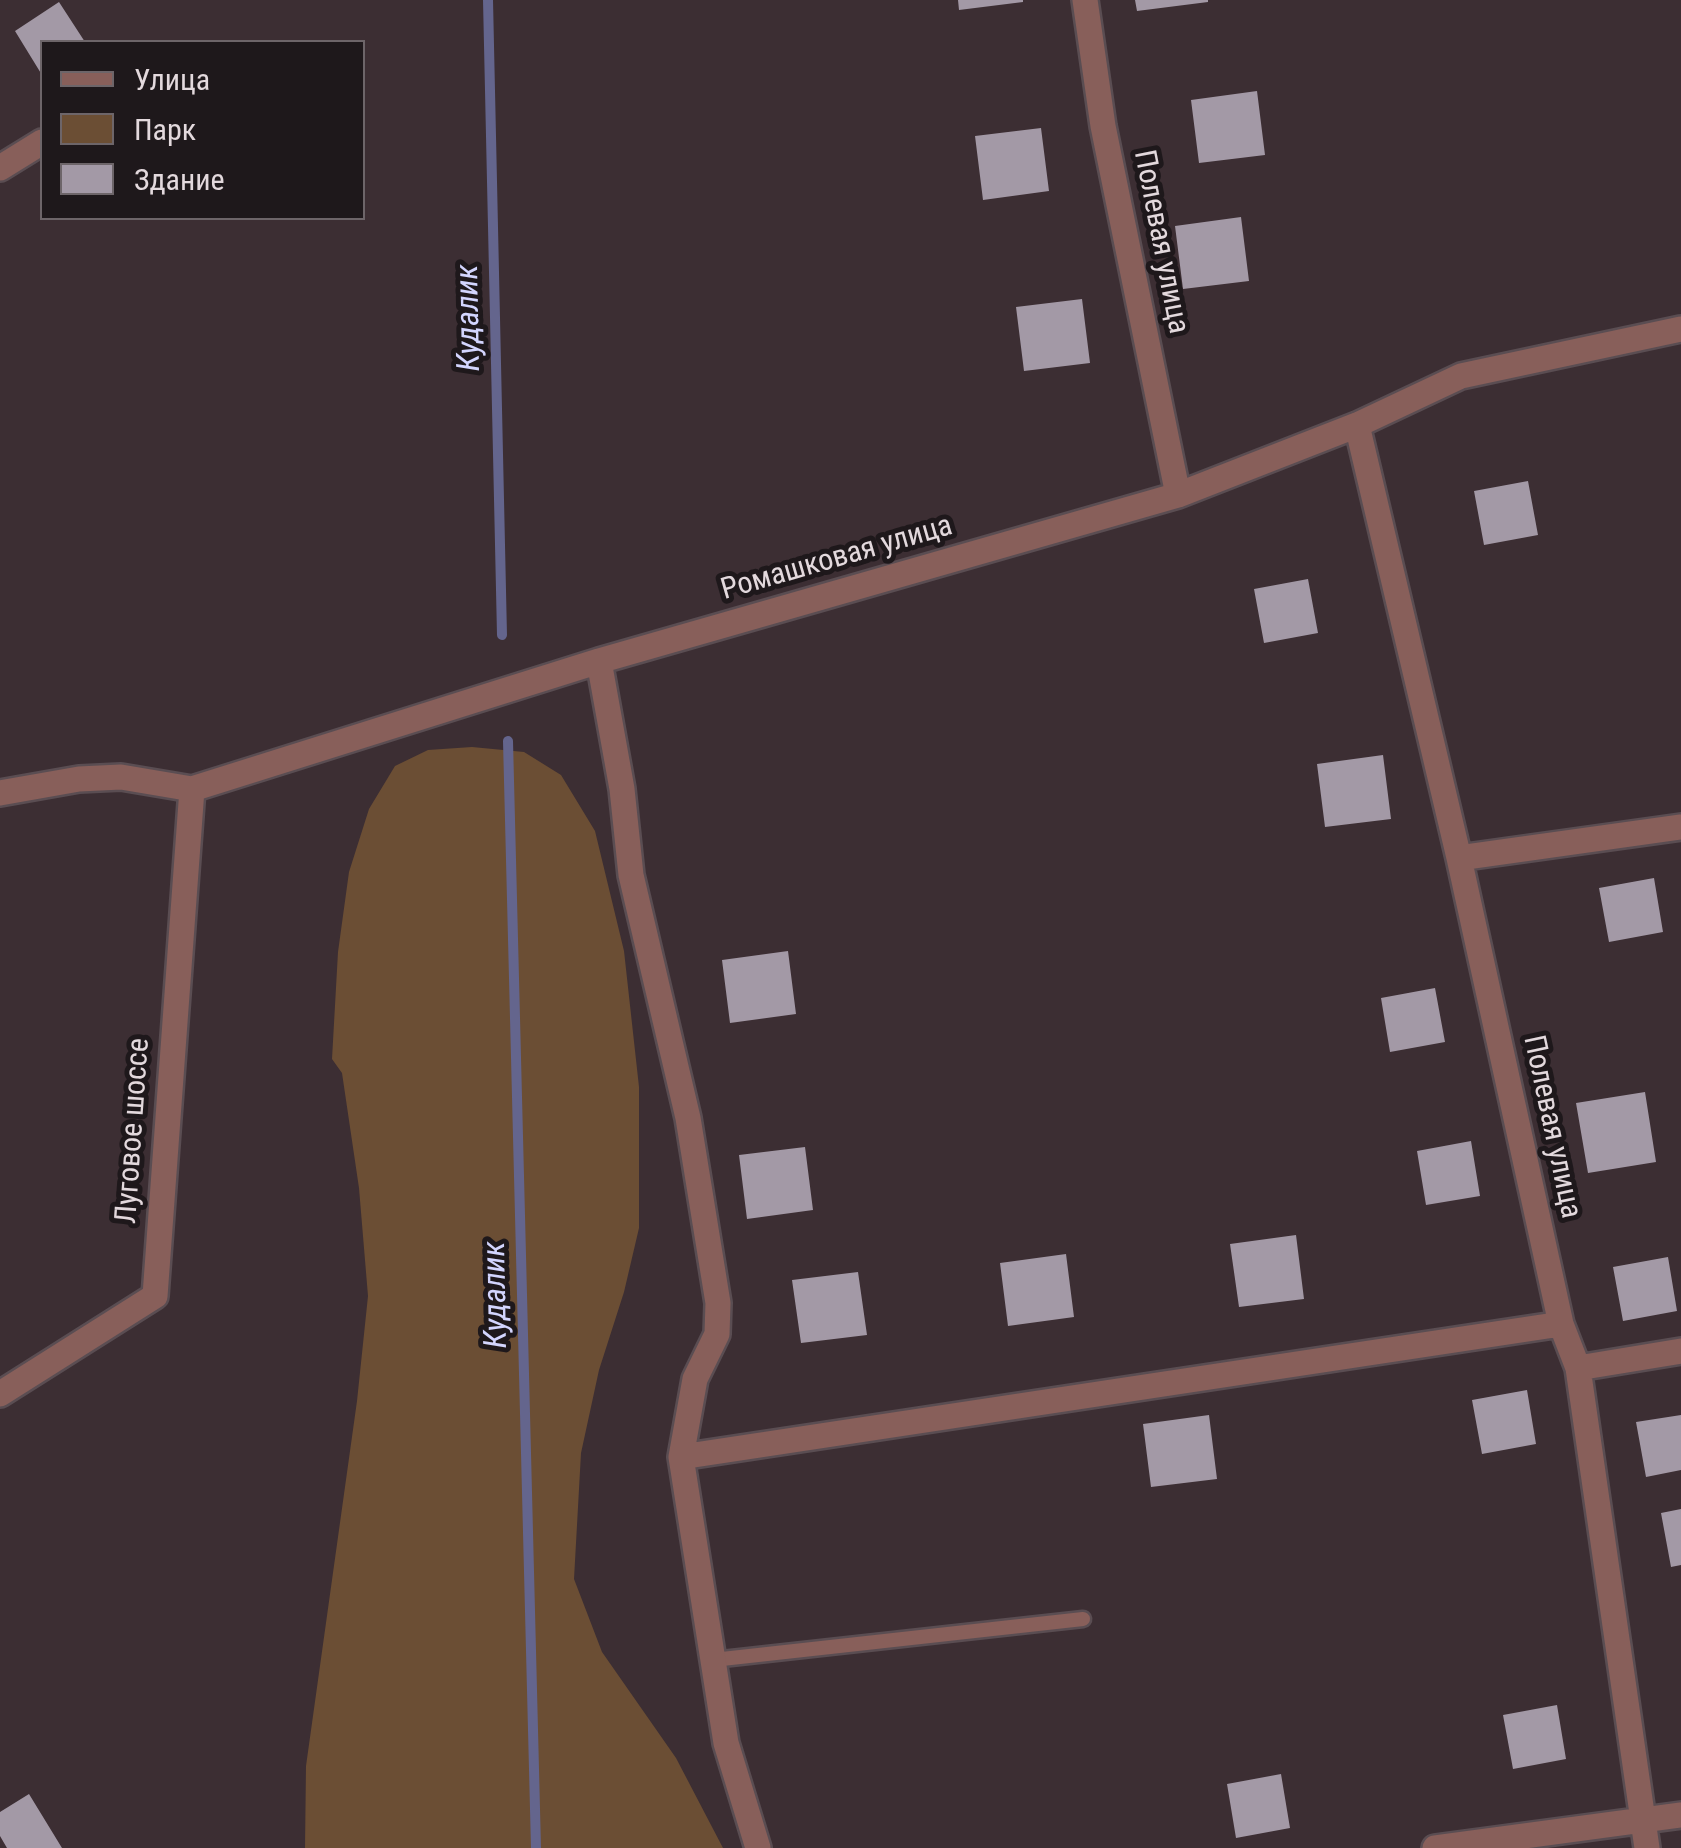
<!DOCTYPE html>
<html>
<head>
<meta charset="utf-8">
<style>
	body { margin:0 }
	#map { position:relative; width:1681px; height:1848px; overflow:hidden; background:#3c2e33; font-family:"Roboto Condensed",sans-serif }
	canvas { display:block }
	.legend { position:absolute; left:40px; top:40px; width:325px; height:180px; box-sizing:border-box; background:#1e181b; border:2px solid #6d6569; margin:0; padding:12px 18px; list-style:none; font-size:30px; color:#e3d9dd }
	.legend li { display:flex; align-items:center; gap:20px; height:50px }
	.legend b { width:50px; border:2px solid #6d6569 }
</style>
</head>
<body>
<div id="map">
<canvas width="1681" height="1848"></canvas>
<ul class="legend">
<li><b style="height:12px;background:#885f5a"></b>Улица</li>
<li><b style="height:28px;background:#6b4e34"></b>Парк</li>
<li><b style="height:28px;background:#a399a6"></b>Здание</li>
</ul>
</div>
<script>
const context = document.querySelector('canvas').getContext('2d');
context.lineJoin = 'round';
function fill(path, color) {
  context.fillStyle = color;
  context.fill(path, 'evenodd');
}
function poly(rows) {
  const path = new Path2D();
  for (const r of rows) {
    path.moveTo(r[0], r[1]);
    for (let i = 2; i < r.length; i += 2) path.lineTo(r[i], r[i + 1]);
  }
  return path;
}
function strokePath(path, color, width, dash) {
  context.strokeStyle = color;
  context.lineWidth = width;
  context.lineCap = dash ? 'butt' : 'round';
  context.setLineDash(dash || []);
  context.stroke(path);
}
function write(font, color, halo, rows, align = 'center') {
  context.font = font + ' "Roboto Condensed",sans-serif';
  context.lineWidth = 10;
  context.setLineDash([]);
  context.textBaseline = 'middle';
  context.strokeStyle = halo;
  context.fillStyle = color;
  for (const [text, x, y, turn = 0] of rows) {
    context.save();
    context.translate(x, y);
    context.rotate((+turn || 0) * Math.PI / 180);
    context.textAlign = isNaN(turn) ? turn : align;
    if (halo) context.strokeText(text, 0, 0);
    context.fillText(text, 0, 0);
    context.restore();
  }
}
fill(poly([
	[472,747,524,752,561,775,595,831,624,951,639,1087,639,1228,624,1292,599,1370,581,1453,574,1579,602,1652,676,1758,723,1848,305,1848,306,1766,357,1401,368,1296,359,1188,342,1073,332,1059,338,952,349,872,369,809,395,766,428,750]
]), '#6b4e34');
strokePath(poly([
	[488,0,502,635],
	[508,741,536,1848]
]), '#64658d', 10);
fill(poly([
	[958,0,1023,0,1023,2,959,10],
	[1135,0,1208,0,1208,2,1137,11],
	[59,2,85,42,42,42,42,75,15,31],
	[1257,91,1265,155,1199,163,1191,100],
	[1041,128,1049,191,983,200,975,136],
	[1241,217,1249,281,1183,289,1175,226],
	[1082,299,1090,363,1024,371,1016,307],
	[1528,481,1538,535,1484,545,1474,491],
	[1308,579,1318,633,1264,643,1254,589],
	[1383,755,1391,819,1325,827,1317,764],
	[1654,878,1663,932,1609,942,1599,888],
	[788,951,796,1014,730,1023,722,960],
	[1435,988,1445,1042,1390,1052,1381,998],
	[1645,1092,1656,1162,1588,1173,1576,1103],
	[1471,1141,1480,1196,1426,1205,1417,1151],
	[805,1147,813,1210,747,1219,739,1155],
	[1296,1235,1304,1299,1239,1307,1230,1244],
	[1066,1254,1074,1317,1008,1326,1000,1263],
	[1668,1257,1677,1311,1623,1321,1613,1267],
	[858,1272,867,1335,801,1343,792,1280],
	[1527,1390,1536,1444,1482,1454,1472,1400],
	[1209,1415,1217,1479,1151,1487,1143,1424],
	[1681,1415,1681,1470,1646,1477,1636,1422],
	[1681,1509,1681,1565,1671,1567,1661,1513],
	[1557,1705,1566,1759,1513,1769,1503,1715],
	[1281,1774,1290,1828,1236,1838,1227,1784],
	[29,1794,62,1848,7,1848,0,1836,0,1812]
]), '#a399a6');
const service = poly([
	[713,1660,1083,1619]
]);
const minor = poly([
	[1085,0,1103,126,1178,495],
	[0,168,42,142],
	[1357,425,1459,858,1561,1324,1578,1368,1647,1848],
	[599,661,622,789,631,875,688,1118,718,1303,717,1334,695,1379,681,1457,726,1743,758,1848],
	[0,793,79,779,121,777,192,789,599,661,1178,495,1357,425,1461,376,1681,329],
	[1459,858,1681,827],
	[1578,1368,1681,1351],
	[0,1394,155,1296,192,789],
	[681,1457,1561,1324],
	[1435,1848,1681,1815]
]);
strokePath(service, '#5a4d52', 19);
strokePath(minor, '#5a4d52', 30);
strokePath(service, '#885f5a', 14);
strokePath(minor, '#885f5a', 25);
write('30px', '#e3d9dd', '#1e181b', [
	["Полевая улица",1160,242,79],
	["Ромашковая улица",837,559,-16],
	["Полевая улица",1551,1127,78],
	["Луговое шоссе",134,1131,-86]
]);
write('italic 32px', '#d3d5fe', '#1e181b', [
	["Кудалик",470,318,-91],
	["Кудалик",497,1295,-91]
]);
</script>
</body>
</html>
